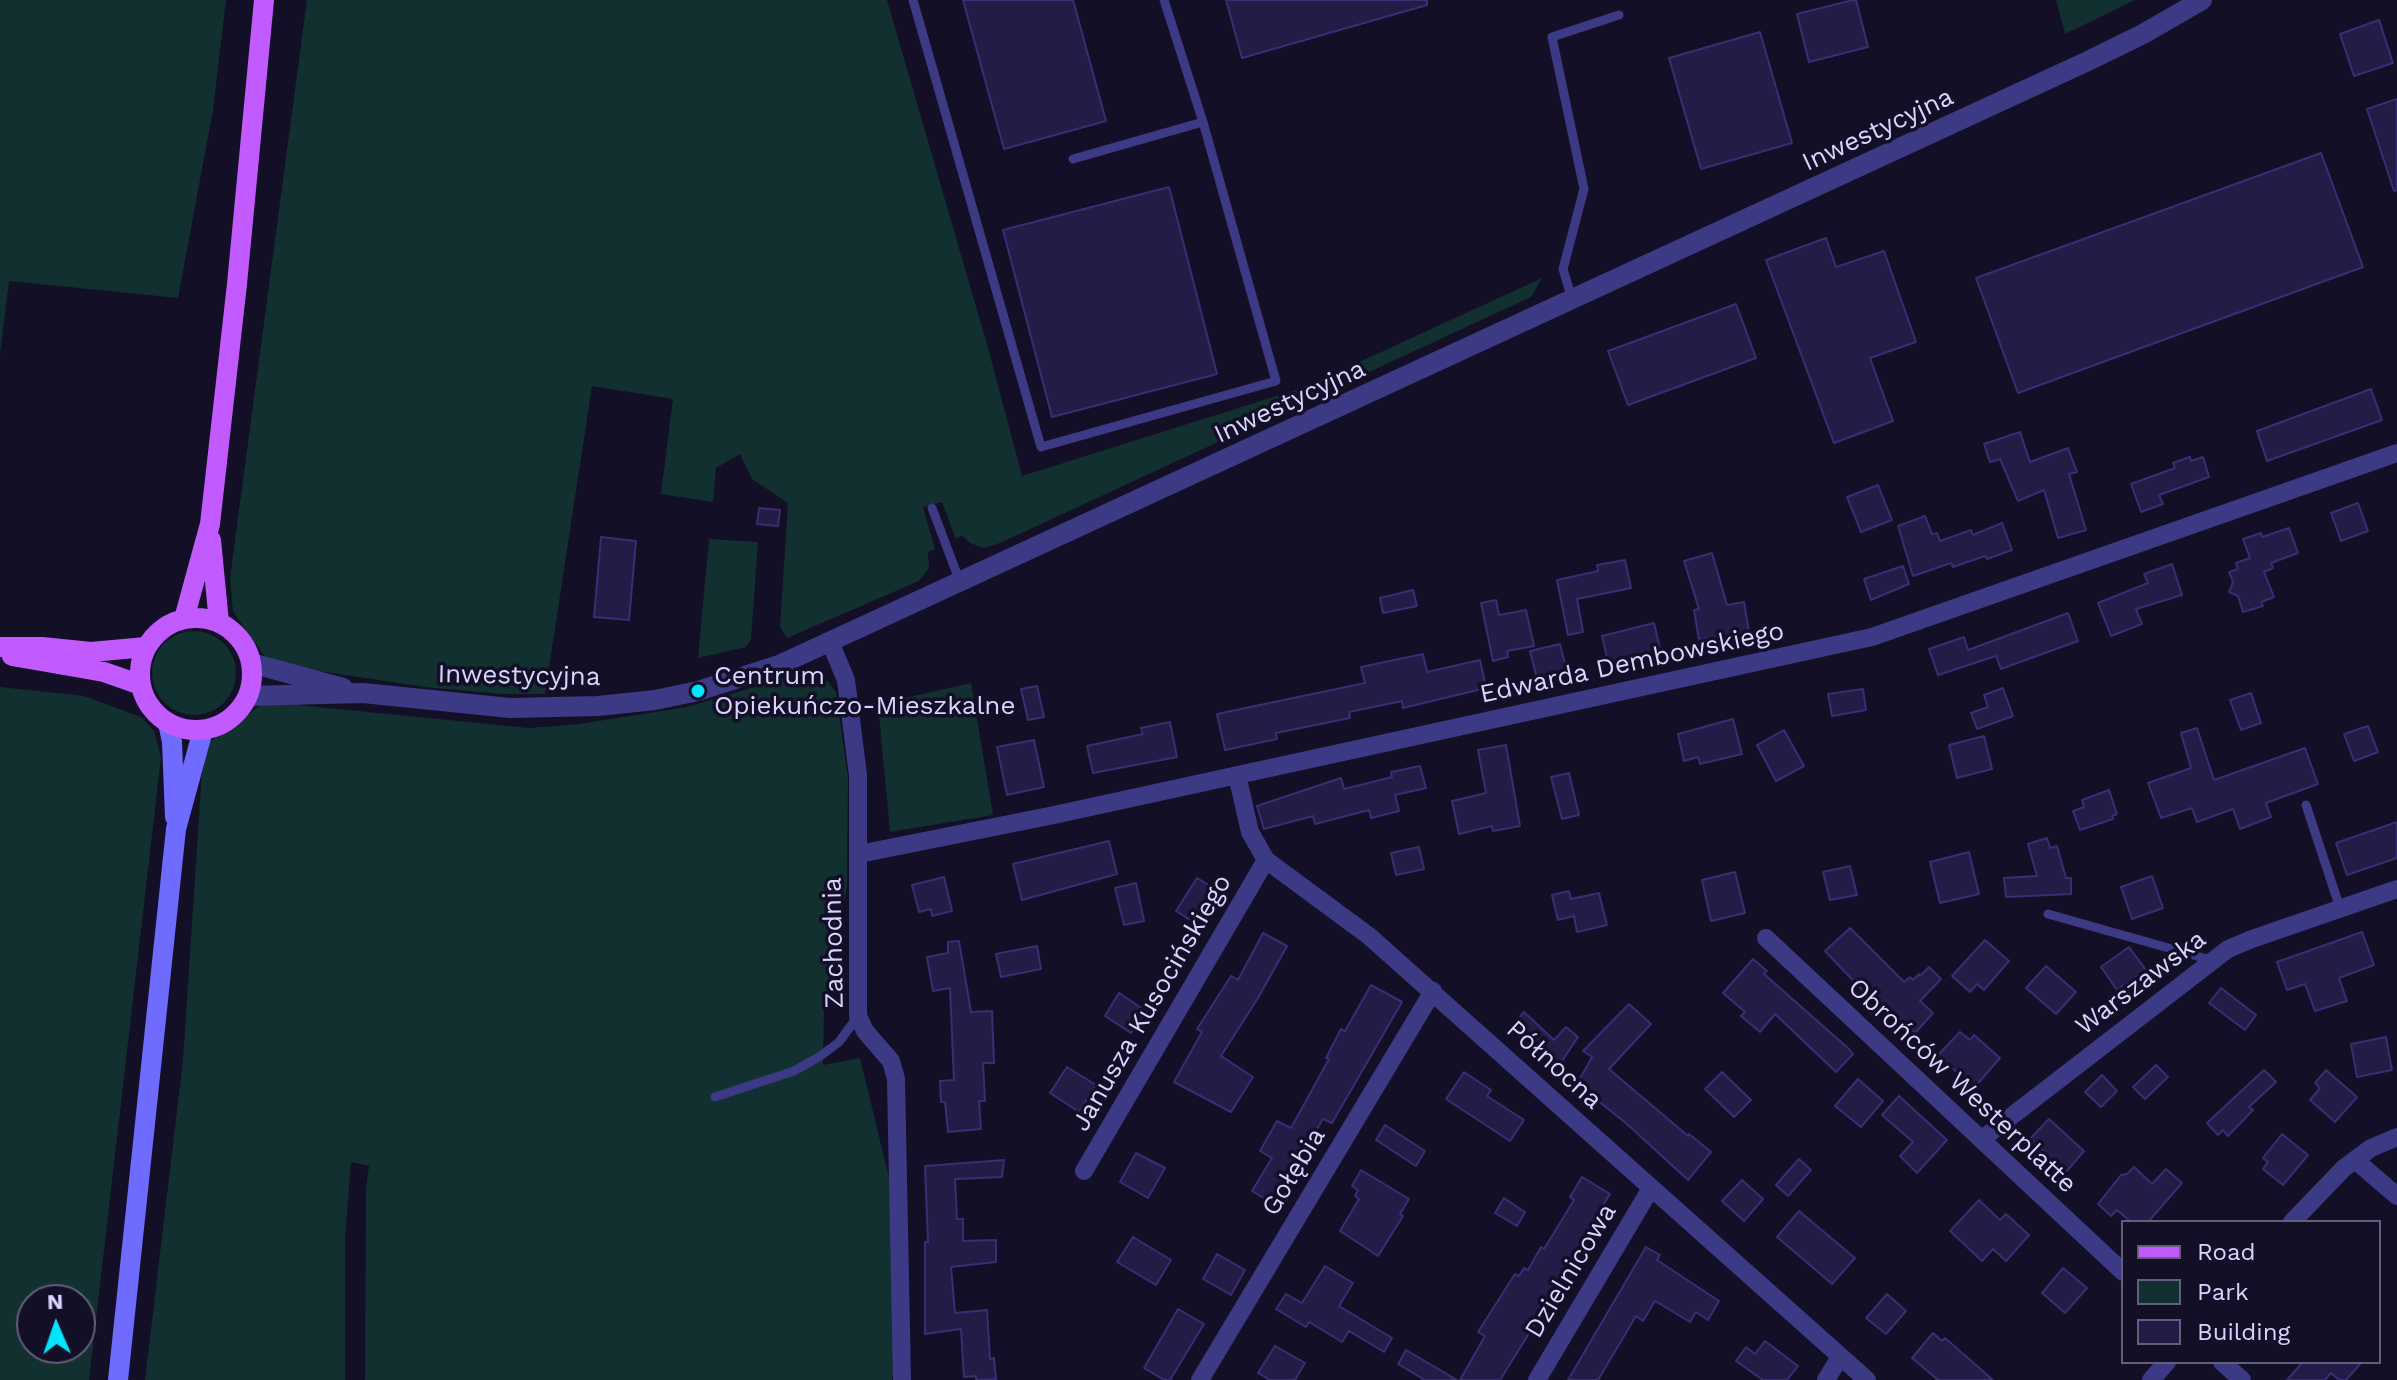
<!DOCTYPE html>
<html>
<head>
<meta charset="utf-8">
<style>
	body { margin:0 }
	#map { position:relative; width:2397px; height:1380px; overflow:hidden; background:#130f26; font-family:"Work Sans",sans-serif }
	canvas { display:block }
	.legend { position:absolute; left:2121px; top:1220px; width:260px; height:144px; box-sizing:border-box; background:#130f26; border:2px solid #625e7d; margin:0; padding:10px 14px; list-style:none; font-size:24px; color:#d9d4ff }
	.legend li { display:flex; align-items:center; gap:16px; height:40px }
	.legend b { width:40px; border:2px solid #625e7d }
	.north { position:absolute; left:16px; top:1284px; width:80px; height:80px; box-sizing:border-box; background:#130f26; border:2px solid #625e7d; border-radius:50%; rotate:358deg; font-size:22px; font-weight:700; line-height:32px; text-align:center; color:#d9d4ff }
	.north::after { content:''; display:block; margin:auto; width:28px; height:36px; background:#00e5ff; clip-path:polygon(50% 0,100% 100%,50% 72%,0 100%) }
</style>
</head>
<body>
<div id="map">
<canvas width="2397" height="1380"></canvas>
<ul class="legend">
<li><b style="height:10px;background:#c25bff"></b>Road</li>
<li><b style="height:22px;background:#12302f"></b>Park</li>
<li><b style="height:22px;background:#241b47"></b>Building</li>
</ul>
<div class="north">N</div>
</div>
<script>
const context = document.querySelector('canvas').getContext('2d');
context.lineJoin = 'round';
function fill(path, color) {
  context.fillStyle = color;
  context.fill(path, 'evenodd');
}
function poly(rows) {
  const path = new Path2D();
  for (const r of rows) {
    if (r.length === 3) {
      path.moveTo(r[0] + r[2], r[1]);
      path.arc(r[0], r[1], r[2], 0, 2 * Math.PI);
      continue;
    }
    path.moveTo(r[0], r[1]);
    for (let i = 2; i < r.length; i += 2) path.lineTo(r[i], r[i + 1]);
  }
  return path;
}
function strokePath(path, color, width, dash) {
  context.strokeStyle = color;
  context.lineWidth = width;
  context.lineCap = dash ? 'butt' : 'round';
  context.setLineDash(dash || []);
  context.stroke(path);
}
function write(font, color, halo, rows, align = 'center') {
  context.font = font + ' "Work Sans",sans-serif';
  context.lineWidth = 7;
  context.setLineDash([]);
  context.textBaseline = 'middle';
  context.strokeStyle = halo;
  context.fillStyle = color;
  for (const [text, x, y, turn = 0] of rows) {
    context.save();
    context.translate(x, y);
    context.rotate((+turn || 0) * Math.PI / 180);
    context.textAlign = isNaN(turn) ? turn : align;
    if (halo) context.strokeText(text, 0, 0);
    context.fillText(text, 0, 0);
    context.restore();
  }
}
fill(poly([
	[0,0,226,0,213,110,178,298,9,281,0,353],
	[307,0,887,0,988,348,1022,476,1305,387,1542,278,1531,297,1000,543,984,548,970,543,962,535,956,539,942,502,923,507,935,549,928,552,929,568,919,581,787,638,780,627,788,503,752,479,740,454,716,468,713,502,661,494,673,399,592,386,545,694,501,694,425,687,300,668,265,657,233,612,230,578],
	[2056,0,2135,0,2065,34],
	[709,539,758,542,751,639,746,647,698,658],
	[194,673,42],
	[808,671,821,673,836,692,848,777,847,886,824,1006,823,1065,860,1058,893,1194,895,1364,892,1380,365,1380,366,1190,369,1166,351,1162,345,1238,345,1380,145,1380,183,1060,202,772,209,741,229,731,260,705,277,703,529,728,579,724,687,707],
	[971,683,993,815,890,832,878,704],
	[0,687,84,696,141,717,154,731,161,757,89,1380,0,1380],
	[32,1300,80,1300,80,1348,32,1348]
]), '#12302f');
const building = poly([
	[963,0,1073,0,1106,121,1004,149,963,0],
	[1226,0,1427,0,1427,5,1242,58,1226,0],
	[1853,0,1856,0,1868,47,1809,62,1797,14,1853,0],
	[2379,20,2393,63,2354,76,2340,34,2379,20],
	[1760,32,1792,143,1701,169,1669,58,1760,32],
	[2397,99,2397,190,2394,191,2367,109,2397,99],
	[2321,153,2363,267,2018,393,1976,278,2321,153],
	[1169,187,1217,374,1052,417,1003,230,1169,187],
	[1826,238,1836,267,1884,251,1916,342,1870,358,1893,421,1834,443,1766,260,1826,238],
	[1736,304,1756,358,1628,405,1608,351,1736,304],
	[2371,389,2382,420,2267,461,2257,431,2371,389],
	[2020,432,2030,462,2068,448,2077,472,2069,474,2086,530,2058,538,2044,490,2018,501,2000,459,1990,462,1984,444,2020,432],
	[2190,457,2191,461,2203,457,2209,477,2159,495,2163,504,2141,512,2131,484,2175,468,2173,463,2190,457],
	[1878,485,1892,520,1861,532,1847,497,1878,485],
	[2358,503,2368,531,2341,541,2331,513,2358,503],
	[759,508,780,510,778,526,757,524,759,508],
	[1925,516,1932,534,1937,533,1940,541,1971,530,1973,535,2002,523,2012,550,1987,559,1985,556,1953,567,1951,563,1913,576,1898,526,1925,516],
	[2289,528,2298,553,2271,563,2273,568,2264,572,2274,597,2261,602,2263,606,2243,612,2238,596,2229,592,2233,582,2229,572,2238,569,2236,563,2250,558,2243,539,2261,533,2262,537,2289,528],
	[601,537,636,541,629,620,594,617,601,537],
	[1712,553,1727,605,1744,602,1749,632,1699,640,1694,610,1699,609,1684,561,1712,553],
	[1625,560,1631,588,1577,599,1583,632,1568,635,1557,580,1598,571,1597,565,1625,560],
	[2172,564,2182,595,2136,609,2142,624,2111,636,2098,603,2148,583,2144,574,2172,564],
	[1903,566,1909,584,1871,600,1864,579,1903,566],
	[1413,590,1417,606,1383,613,1380,598,1413,590],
	[1496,600,1499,615,1526,610,1534,646,1507,651,1508,657,1493,661,1481,603,1496,600],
	[2068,613,2078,641,2001,669,1996,656,1938,675,1929,649,1964,637,1968,650,2068,613],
	[1654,623,1661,653,1609,666,1602,636,1654,623],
	[1560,644,1567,672,1537,679,1530,651,1560,644],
	[1423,654,1427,672,1480,660,1486,688,1403,708,1402,701,1349,712,1350,718,1276,733,1277,739,1225,750,1217,714,1365,683,1361,667,1423,654],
	[1037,686,1044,717,1028,720,1021,689,1037,686],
	[2003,688,2013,716,1977,729,1971,713,1988,707,1984,695,2003,688],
	[1863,689,1866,710,1832,716,1828,694,1863,689],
	[2251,693,2261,723,2241,730,2230,700,2251,693],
	[1733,719,1742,754,1700,764,1698,757,1684,761,1678,734,1733,719],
	[1170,722,1177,757,1093,773,1087,746,1143,734,1141,728,1170,722],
	[2368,726,2378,752,2354,761,2344,734,2368,726],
	[2197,728,2214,780,2305,748,2318,784,2266,803,2271,817,2240,829,2233,809,2197,822,2192,808,2161,818,2148,783,2191,768,2181,733,2197,728],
	[1784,730,1804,766,1776,781,1757,745,1784,730],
	[1984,736,1992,769,1957,778,1949,745,1984,736],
	[1034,740,1044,787,1007,795,997,747,1034,740],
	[1506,745,1520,826,1493,831,1492,826,1459,834,1452,801,1486,793,1478,750,1506,745],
	[1420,766,1426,788,1395,795,1399,811,1371,818,1369,810,1315,824,1313,816,1264,829,1257,806,1341,778,1344,789,1392,777,1391,772,1420,766],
	[1569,773,1579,815,1562,819,1551,777,1569,773],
	[2109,790,2117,814,2112,816,2113,819,2080,830,2073,811,2084,807,2082,800,2109,790],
	[2397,822,2397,858,2347,875,2336,843,2397,822],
	[2047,838,2050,848,2057,846,2066,878,2071,878,2071,894,2006,897,2004,878,2037,876,2028,844,2047,838],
	[1109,841,1117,874,1022,900,1013,864,1109,841],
	[1419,847,1424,869,1396,875,1391,853,1419,847],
	[1969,852,1979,894,1940,903,1930,862,1969,852],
	[1850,866,1857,895,1830,900,1823,872,1850,866],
	[1735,872,1745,913,1711,921,1702,880,1735,872],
	[2152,876,2163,908,2132,919,2121,887,2152,876],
	[944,877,952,911,932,916,931,909,919,912,912,885,944,877],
	[1197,878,1223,894,1201,927,1176,911,1197,878],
	[1136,883,1144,921,1124,925,1115,888,1136,883],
	[1569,891,1571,899,1599,893,1607,925,1577,932,1574,916,1558,920,1552,895,1569,891],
	[1850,928,1904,982,1910,977,1913,980,1919,974,1920,976,1929,967,1941,979,1920,1001,1933,1013,1915,1033,1867,989,1864,992,1825,951,1850,928],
	[2362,932,2374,965,2339,978,2347,1001,2315,1011,2305,984,2287,990,2277,962,2362,932],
	[1263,933,1287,946,1258,998,1221,1056,1253,1077,1231,1112,1174,1082,1202,1032,1197,1029,1231,976,1238,980,1263,933],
	[1985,940,2009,961,1984,990,1977,984,1970,992,1952,976,1985,940],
	[959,941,971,1012,992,1011,994,1063,983,1063,985,1101,979,1101,981,1129,948,1132,945,1102,941,1102,940,1081,954,1080,950,988,933,991,927,957,948,953,948,942,959,941],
	[1037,946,1041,969,1001,977,996,954,1037,946],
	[2129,947,2146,970,2117,990,2101,967,2129,947],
	[1753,959,1767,971,1764,974,1849,1049,1853,1054,1836,1072,1775,1014,1760,1032,1741,1016,1745,1012,1723,993,1753,959],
	[2046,966,2076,992,2056,1014,2026,988,2046,966],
	[1371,985,1402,1002,1332,1123,1323,1119,1273,1204,1252,1191,1272,1158,1260,1151,1277,1121,1291,1128,1329,1059,1326,1058,1341,1029,1345,1031,1371,985],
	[2221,988,2256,1015,2245,1030,2209,1003,2221,988],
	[1119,993,1146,1011,1131,1033,1105,1016,1119,993],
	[1629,1004,1651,1024,1609,1069,1688,1136,1689,1134,1711,1152,1688,1180,1627,1124,1577,1084,1592,1057,1583,1051,1629,1004],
	[1524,1012,1554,1040,1566,1027,1578,1037,1558,1067,1513,1025,1524,1012],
	[1960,1032,1970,1040,1974,1035,2000,1058,1974,1088,1938,1055,1960,1032],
	[2386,1037,2392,1070,2357,1077,2351,1044,2386,1037],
	[2156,1065,2168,1077,2145,1099,2133,1087,2156,1065],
	[1067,1067,1096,1085,1079,1112,1050,1093,1067,1067],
	[2264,1070,2276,1082,2249,1107,2253,1110,2228,1136,2223,1130,2218,1135,2207,1123,2264,1070],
	[2326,1070,2357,1097,2335,1122,2310,1100,2320,1088,2315,1083,2326,1070],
	[1464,1072,1491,1090,1487,1096,1524,1120,1510,1141,1446,1099,1464,1072],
	[1722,1072,1751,1100,1734,1117,1705,1089,1722,1072],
	[2102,1075,2117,1091,2101,1107,2085,1092,2102,1075],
	[1858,1079,1883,1101,1861,1127,1835,1106,1858,1079],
	[1899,1096,1947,1140,1917,1173,1900,1156,1913,1142,1882,1115,1899,1096],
	[2049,1119,2084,1151,2066,1172,2030,1139,2049,1119],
	[1385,1125,1425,1151,1416,1166,1376,1140,1385,1125],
	[2282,1134,2308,1155,2283,1185,2263,1169,2268,1162,2263,1158,2282,1134],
	[1136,1153,1165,1168,1148,1198,1120,1182,1136,1153],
	[1799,1159,1811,1170,1788,1196,1776,1185,1799,1159],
	[1004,1160,1002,1177,955,1179,957,1219,963,1219,963,1241,996,1240,996,1262,951,1267,955,1313,987,1310,990,1359,994,1358,996,1379,976,1380,976,1376,964,1377,961,1329,925,1334,925,1242,928,1242,925,1166,1004,1160],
	[2134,1167,2152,1184,2166,1169,2182,1183,2148,1222,2131,1222,2117,1210,2111,1216,2098,1204,2121,1175,2127,1174,2134,1167],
	[1361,1170,1409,1199,1400,1214,1403,1216,1378,1256,1340,1231,1359,1199,1355,1196,1358,1190,1352,1186,1361,1170],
	[1582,1177,1610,1194,1580,1242,1583,1244,1578,1255,1500,1380,1460,1380,1485,1336,1478,1332,1515,1274,1519,1276,1524,1268,1528,1270,1541,1247,1544,1249,1574,1200,1570,1197,1582,1177],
	[1742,1180,1763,1199,1744,1221,1722,1201,1742,1180],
	[1504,1198,1525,1212,1517,1226,1495,1213,1504,1198],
	[1979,1200,2000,1220,2006,1214,2029,1235,2006,1261,1993,1249,1982,1261,1950,1231,1979,1200],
	[1799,1211,1855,1258,1832,1284,1777,1237,1799,1211],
	[1133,1237,1171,1260,1156,1285,1117,1262,1133,1237],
	[1646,1247,1660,1255,1657,1260,1719,1301,1708,1320,1696,1312,1690,1322,1655,1301,1643,1321,1636,1316,1598,1380,1568,1380,1646,1247],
	[1217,1254,1245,1270,1231,1295,1203,1279,1217,1254],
	[1325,1266,1353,1283,1339,1306,1392,1338,1384,1352,1349,1331,1342,1342,1309,1322,1306,1327,1276,1309,1286,1294,1302,1303,1325,1266],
	[2063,1268,2087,1288,2065,1313,2042,1293,2063,1268],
	[1887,1294,1906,1311,1886,1334,1866,1318,1887,1294],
	[1178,1309,1204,1324,1170,1380,1164,1380,1144,1368,1178,1309],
	[1933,1333,1942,1341,1945,1338,1993,1380,1938,1380,1912,1358,1933,1333],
	[1765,1341,1798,1366,1787,1380,1763,1380,1736,1361,1746,1347,1755,1354,1765,1341],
	[1275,1346,1305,1363,1295,1380,1270,1380,1258,1373,1275,1346],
	[1406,1350,1457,1380,1425,1380,1398,1364,1406,1350],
	[2303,1362,2362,1362,2346,1380,2339,1380,2331,1373,2325,1380,2287,1380,2303,1362]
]);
fill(building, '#241b47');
strokePath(building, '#3b2d73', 2);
strokePath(poly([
	[913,0,1041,447,1276,381,1203,122,1164,0],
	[1073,159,1203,122],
	[1572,299,1563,269,1584,189,1552,37,1619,15],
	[932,508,960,582],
	[2306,805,2340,908],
	[2048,914,2211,960],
	[715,1097,794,1071,819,1057,839,1042,858,1016]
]), '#3d3a85', 9);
strokePath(poly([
	[830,642,846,680,858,775,858,1016,865,1031,891,1061,896,1079,902,1380],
	[1237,775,1250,832,1266,860,1369,936,1867,1380],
	[859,854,1054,815,1872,637,2397,453],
	[1766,938,2123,1272],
	[1982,1139,2228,949,2252,939,2397,889],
	[2355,1160,2397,1196],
	[1084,1171,1266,860],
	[2292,1222,2344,1168,2371,1148,2397,1137],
	[2222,1362,2242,1380],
	[1200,1380,1433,991],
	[1537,1380,1651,1188],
	[1826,1380,1840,1357],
	[2151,1380,2167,1362]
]), '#3d3a85', 18);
strokePath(poly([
	[251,663,343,688],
	[248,696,363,693,510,708,598,706,655,700,698,691,779,665,2088,61,2143,34,2202,0]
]), '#3d3a85', 20);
strokePath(poly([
	[168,723,172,742,175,817],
	[118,1380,176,829,203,730]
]), '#6f6bff', 20);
strokePath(poly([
	[211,540,219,623],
	[196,674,56],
	[184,619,210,524,237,284,264,0],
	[0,647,42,647,91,652,146,647],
	[12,656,104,672,141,685]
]), '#c25bff', 20);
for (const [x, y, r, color] of [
	[698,691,8,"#00e5ff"]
]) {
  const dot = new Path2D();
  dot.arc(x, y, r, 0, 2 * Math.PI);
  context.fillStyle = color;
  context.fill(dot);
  strokePath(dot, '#130f26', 3);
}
write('26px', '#d9d4ff', '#130f26', [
	["Inwestycyjna",1878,130,-25],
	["Inwestycyjna",1290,402,-25],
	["Edwarda Dembowskiego",1632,663,-12],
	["Inwestycyjna",519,676,1],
	["Zachodnia",834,943,-91],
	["Warszawska",2141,983,-37],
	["Janusza Kusocińskiego",1152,1003,-60],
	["Północna",1554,1065,42],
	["Obrońców Westerplatte",1962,1086,43],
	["Gołębia",1294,1172,-59],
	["Dzielnicowa",1571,1271,-59]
]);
write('26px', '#d9d4ff', '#130f26', [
	["Centrum",714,676],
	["Opiekuńczo-Mieszkalne",714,706]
], 'left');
</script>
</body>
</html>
